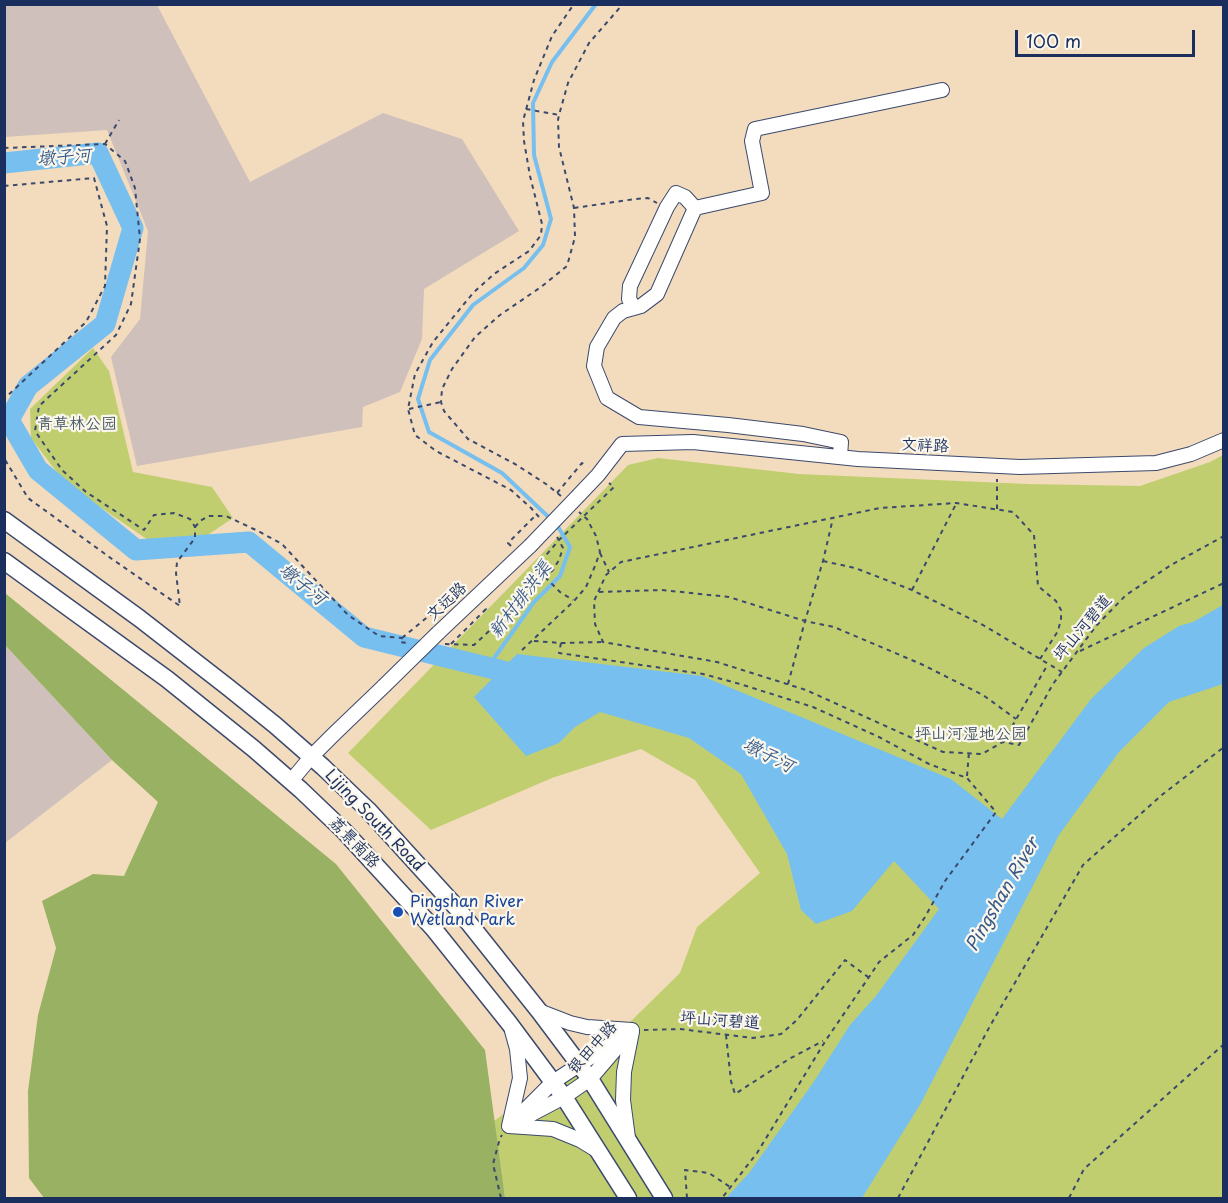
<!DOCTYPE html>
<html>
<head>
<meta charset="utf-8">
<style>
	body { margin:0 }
	#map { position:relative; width:1228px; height:1203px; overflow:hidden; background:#f3dcbd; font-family:"Playpen Sans",sans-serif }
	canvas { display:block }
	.frame { position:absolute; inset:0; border:6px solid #1b2f5e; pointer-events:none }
	.scale { position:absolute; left:1015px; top:30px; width:180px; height:27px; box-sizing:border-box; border:3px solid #1b2f5e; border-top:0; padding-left:8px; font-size:18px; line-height:21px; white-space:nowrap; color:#1b2f5e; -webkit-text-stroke:4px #fbf7ec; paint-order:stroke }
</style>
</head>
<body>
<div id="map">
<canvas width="1228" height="1203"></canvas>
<div class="frame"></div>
<div class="scale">100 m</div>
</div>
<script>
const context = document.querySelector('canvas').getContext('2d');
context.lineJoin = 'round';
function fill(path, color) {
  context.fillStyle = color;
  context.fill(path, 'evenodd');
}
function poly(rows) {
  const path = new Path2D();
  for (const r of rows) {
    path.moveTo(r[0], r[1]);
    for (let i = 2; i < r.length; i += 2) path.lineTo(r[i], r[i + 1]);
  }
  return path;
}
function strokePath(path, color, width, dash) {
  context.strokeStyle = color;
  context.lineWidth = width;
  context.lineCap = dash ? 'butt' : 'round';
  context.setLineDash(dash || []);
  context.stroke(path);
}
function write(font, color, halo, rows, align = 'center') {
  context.font = font + ' "Playpen Sans","LXGW WenKai TC",sans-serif';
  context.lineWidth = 4.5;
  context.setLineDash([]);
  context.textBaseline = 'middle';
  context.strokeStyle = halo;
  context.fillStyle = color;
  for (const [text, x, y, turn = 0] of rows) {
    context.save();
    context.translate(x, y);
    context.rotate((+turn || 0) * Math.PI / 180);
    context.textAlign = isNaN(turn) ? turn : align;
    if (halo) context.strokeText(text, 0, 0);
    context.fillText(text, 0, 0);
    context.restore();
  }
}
fill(poly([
	[5,4,157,5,250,182,383,113,462,139,519,231,424,289,422,339,400,392,363,407,362,427,137,466,111,357,140,319,148,231,107,130,5,137],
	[5,645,112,760,5,843]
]), '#cfc0bb');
fill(poly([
	[93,348,109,371,133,472,212,487,233,518,199,541,151,542,65,483,31,438,30,409],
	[1223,455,1223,1198,505,1198,494,1121,628,1024,680,973,697,927,760,873,695,780,641,749,552,778,431,830,348,753,628,465,658,458,799,474,1028,484,1140,486,1210,462]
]), '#c1ce70');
fill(poly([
	[5,593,336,864,485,1050,505,1198,44,1198,29,1178,28,1091,38,1015,56,948,42,901,93,874,124,876,158,802,112,760,5,645]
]), '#98b162');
fill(poly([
	[1223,605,1223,684,1169,702,1119,752,1059,835,921,1103,862,1198,726,1198,749,1173,813,1083,850,1025,876,996,939,909,894,861,852,911,816,924,801,910,787,854,741,774,689,738,600,712,575,727,559,743,526,756,474,697,517,654,702,676,951,779,1002,819,1091,699,1144,648,1179,626,1193,622]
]), '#77bfef');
strokePath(poly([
	[487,668,534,602,560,576,570,547,557,525,502,473,429,432,418,399,430,360,473,305,524,268,543,245,551,219,534,155,533,103,552,62,596,4]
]), '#77bfef', 4);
strokePath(poly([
	[4,163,98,153,133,228,105,324,28,386,9,420,38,470,136,550,249,542,364,637,527,677]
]), '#77bfef', 21);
const minor = poly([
	[634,308,629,299,630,286,667,207,676,193,685,197,695,208],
	[840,457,841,442,803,434,728,425,639,417,607,398,594,366,597,347,614,318,623,311,641,306,657,294,695,208,762,193,752,141,755,129,942,90],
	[579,495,598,475,622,444,693,442,858,459,1020,467,1156,463,1191,454,1224,440],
	[438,633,530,546],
	[291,781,311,757,334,734,384,686],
	[539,1011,570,1023,587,1027,632,1030],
	[519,1116,553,1082,620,1038],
	[509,1126,564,1097,590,1079,632,1030],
	[509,1126,520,1078,517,1049,512,1031],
	[509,1126,553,1129,580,1140,598,1151],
	[628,1138,623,1100,624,1072,632,1032]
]);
const major = poly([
	[4,520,139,618,229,688,275,725,323,767,368,810,457,908,539,1011,590,1079,664,1198],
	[4,561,167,679,254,749,301,790,345,832,433,928,509,1023,564,1097,628,1198]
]);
strokePath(minor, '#3b496c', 16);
strokePath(major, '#3b496c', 19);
strokePath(poly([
	[526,109,559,115],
	[105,144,119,120],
	[4,148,105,144,125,161,135,188,140,239,131,304,116,335,39,406,35,431,62,470,86,492,144,530,154,515,174,513,190,519,195,527,195,538,177,562,176,573,180,606,112,559,28,498,4,458],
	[4,186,94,178,107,226,105,286,86,322,4,399],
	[574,208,635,199,648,198,657,203],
	[409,409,441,402],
	[557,493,582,463,586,466],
	[561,496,546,484,515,464,468,439,444,411,441,402,442,389,452,369,475,337,500,315,541,287,567,266,575,237,574,208,559,147,558,120,559,115,568,83,589,43,623,4],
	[997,509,997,479],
	[539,517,531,508,511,490,436,451,415,435,408,409,415,374,433,342,473,293,494,274,529,251,541,235,542,224,530,176,524,141,523,121,534,80,552,36,574,4],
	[195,527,200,521,209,516,226,516,258,531,282,544,348,615,379,636,402,638,400,642,409,643],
	[511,546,508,543,537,514],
	[600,553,609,572],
	[823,561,855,568,912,590,983,625,1062,672],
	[535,568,559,540,614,487,609,483],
	[545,577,560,592,573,600],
	[912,590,956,504],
	[599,592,662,590,729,597,805,621,834,627,921,664,983,695,1016,719],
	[402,638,436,610,442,613],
	[534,641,561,643,603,642],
	[561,643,559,653,703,674,740,684,813,707,879,737,929,764,967,778,996,812,945,881,925,917,913,935,879,962,869,977,826,1040,757,1153,722,1198],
	[445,644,474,645,488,632,553,570,559,560,563,548,557,537],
	[451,644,486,609,484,608],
	[522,650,574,601,586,587,595,566,600,552,596,536,587,519,579,512],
	[1080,651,1224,583],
	[1040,659,1058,631,1061,619,1061,610,1056,601,1038,586,1034,535,1013,512,956,503,880,508,621,562,606,575,594,601,595,624,603,642,717,662,806,690,943,752,982,754,1003,742,1019,745,1053,684,1096,626,1126,595,1171,565,1224,536],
	[788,684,805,621,823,561,833,518],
	[1003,742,1048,664],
	[967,776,969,752],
	[644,1030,680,1029,753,1038,781,1034,797,1020,845,960,868,977],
	[726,1035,731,1081,735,1094,789,1059,823,1041],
	[501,1198,493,1164,500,1138,502,1135],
	[687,1198,685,1170,709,1173,730,1187],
	[898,1198,990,1026,1083,865,1163,794,1224,747],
	[1069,1198,1084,1169,1224,1044]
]), '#3b496c', 2, [4.5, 4.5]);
strokePath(minor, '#fff', 14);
strokePath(major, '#fff', 16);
const minorBridge = poly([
	[530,546,579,495],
	[384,686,438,633]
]);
strokePath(minorBridge, '#3b496c', 16, []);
strokePath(minorBridge, '#fff', 14);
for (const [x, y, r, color] of [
	[398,912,6,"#1a4fb4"]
]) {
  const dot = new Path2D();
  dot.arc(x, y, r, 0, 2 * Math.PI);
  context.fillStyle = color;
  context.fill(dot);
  strokePath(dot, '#fbf7ec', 2);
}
write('16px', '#445762', '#fbf7ec', [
	["青草林公园",77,425],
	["坪山河湿地公园",971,735]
]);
write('16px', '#1b2f5e', '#fbf7ec', [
	["文祥路",925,446,3],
	["文远路",447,602,-43],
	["坪山河碧道",1083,628,-50],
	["Lijing South Road",374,821,46],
	["荔景南路",354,843,46],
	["坪山河碧道",720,1021,4],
	["银田中路",593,1048,-48]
]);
write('16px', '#164399', '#fbf7ec', [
	["Pingshan River",410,903],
	["Wetland Park",410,921]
], 'left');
write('italic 18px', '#375a8a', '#fbf7ec', [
	["墩子河",64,158,-4],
	["墩子河",302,585,40],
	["新村排洪渠",521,600,-53],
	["墩子河",768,756,27],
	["Pingshan River",1003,895,-60]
]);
</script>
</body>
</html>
